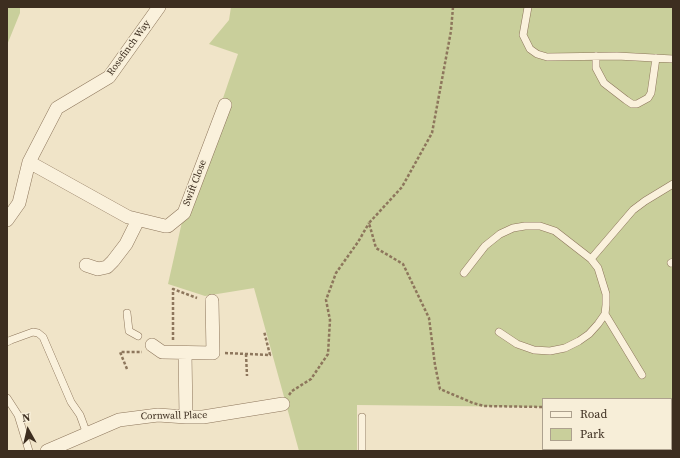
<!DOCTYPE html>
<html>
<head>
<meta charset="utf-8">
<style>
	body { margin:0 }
	#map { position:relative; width:680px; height:458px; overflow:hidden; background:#f0e4c8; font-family:"Source Serif 4",serif }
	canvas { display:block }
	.frame { position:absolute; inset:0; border:8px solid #3d2e20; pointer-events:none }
	.legend { position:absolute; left:542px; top:398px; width:130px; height:52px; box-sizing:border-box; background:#f7eed8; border:1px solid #ada18e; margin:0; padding:5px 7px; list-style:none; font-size:12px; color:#3d2e20 }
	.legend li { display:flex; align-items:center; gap:8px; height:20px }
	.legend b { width:20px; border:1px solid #ada18e }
	.north { position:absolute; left:8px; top:410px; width:40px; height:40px; -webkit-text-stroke:3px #f7eed8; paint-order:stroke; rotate:352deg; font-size:11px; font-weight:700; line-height:16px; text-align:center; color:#3d2e20 }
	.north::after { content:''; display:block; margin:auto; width:14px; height:18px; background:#3d2e20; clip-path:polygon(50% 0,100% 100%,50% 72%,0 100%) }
</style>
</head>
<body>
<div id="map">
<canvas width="680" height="458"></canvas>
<div class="frame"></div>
<ul class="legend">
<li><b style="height:5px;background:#faf1dc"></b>Road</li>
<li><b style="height:11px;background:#c9cf9b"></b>Park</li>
</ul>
<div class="north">N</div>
</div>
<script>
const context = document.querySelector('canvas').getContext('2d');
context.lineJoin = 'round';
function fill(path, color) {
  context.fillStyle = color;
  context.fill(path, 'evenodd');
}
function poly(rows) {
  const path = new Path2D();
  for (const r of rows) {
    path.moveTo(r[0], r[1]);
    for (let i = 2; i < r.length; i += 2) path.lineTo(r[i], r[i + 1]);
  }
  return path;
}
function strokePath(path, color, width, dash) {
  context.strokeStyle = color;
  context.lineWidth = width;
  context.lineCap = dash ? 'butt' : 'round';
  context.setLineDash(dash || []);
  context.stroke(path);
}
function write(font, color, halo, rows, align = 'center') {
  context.font = font + ' "Source Serif 4",serif';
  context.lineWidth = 3;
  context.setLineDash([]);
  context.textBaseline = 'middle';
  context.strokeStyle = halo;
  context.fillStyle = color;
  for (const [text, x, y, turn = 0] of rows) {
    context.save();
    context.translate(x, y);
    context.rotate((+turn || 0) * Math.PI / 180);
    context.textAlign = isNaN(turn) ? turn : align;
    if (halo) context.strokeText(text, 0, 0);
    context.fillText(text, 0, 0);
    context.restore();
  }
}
fill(poly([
	[7,7,20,7,20,13,7,45],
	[231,7,673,7,673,451,610,451,610,449,671,449,671,399,543,399,543,407,357,405,357,451,299,451,254,288,205,296,168,284,184,213,238,54,209,44,229,20]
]), '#c9cf9b');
const service = poly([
	[528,7,523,35,530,49,537,54,547,57,617,56,673,59],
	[596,56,596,68,604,83,626,100,632,104,637,104,648,98,651,93,656,58],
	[671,263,673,262],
	[464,273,485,246,500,234,513,228,525,226,540,226,555,231,591,259],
	[127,313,129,331,138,336],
	[499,332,517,344,534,350,550,351,565,348,579,341,589,334,598,324,605,314],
	[7,342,11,340,33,332,38,333,43,337,71,402,80,415,87,434],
	[642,375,605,314,606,305,606,294,598,268,591,259,633,210,645,201,673,184],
	[7,398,18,415,29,451],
	[362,417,362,451]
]);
const minor = poly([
	[29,162,128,217,165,226,168,226,184,213,225,105],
	[7,220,19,203,29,162,57,108,109,77,159,7],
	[86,265,98,269,107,267,113,261,126,244,138,220],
	[152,345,162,352,213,353,212,301],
	[185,353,186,417],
	[583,449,583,451],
	[47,451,119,420,158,415,186,417,203,417,283,404]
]);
strokePath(service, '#8d765c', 8);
strokePath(minor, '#8d765c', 14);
strokePath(poly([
	[453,7,451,31,432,133,402,187,369,223,376,248,403,264,429,318,435,365,440,389,473,403,484,406,543,407],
	[173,340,173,289,197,298],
	[225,353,270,355,264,331],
	[246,354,247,376],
	[127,369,120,352,142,352],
	[289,395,292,391,311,379,328,354,330,320,326,300,336,273,358,242,369,223],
	[610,449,610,451]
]), '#8d765c', 2.5, [3, 2]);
strokePath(service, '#faf1dc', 7);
strokePath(minor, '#faf1dc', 13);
write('10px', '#3d2e20', '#f7eed8', [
	["Rosefinch Way",129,48,-54],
	["Swift Close",195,183,-69],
	["Cornwall Place",174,416,-1]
]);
</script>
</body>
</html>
